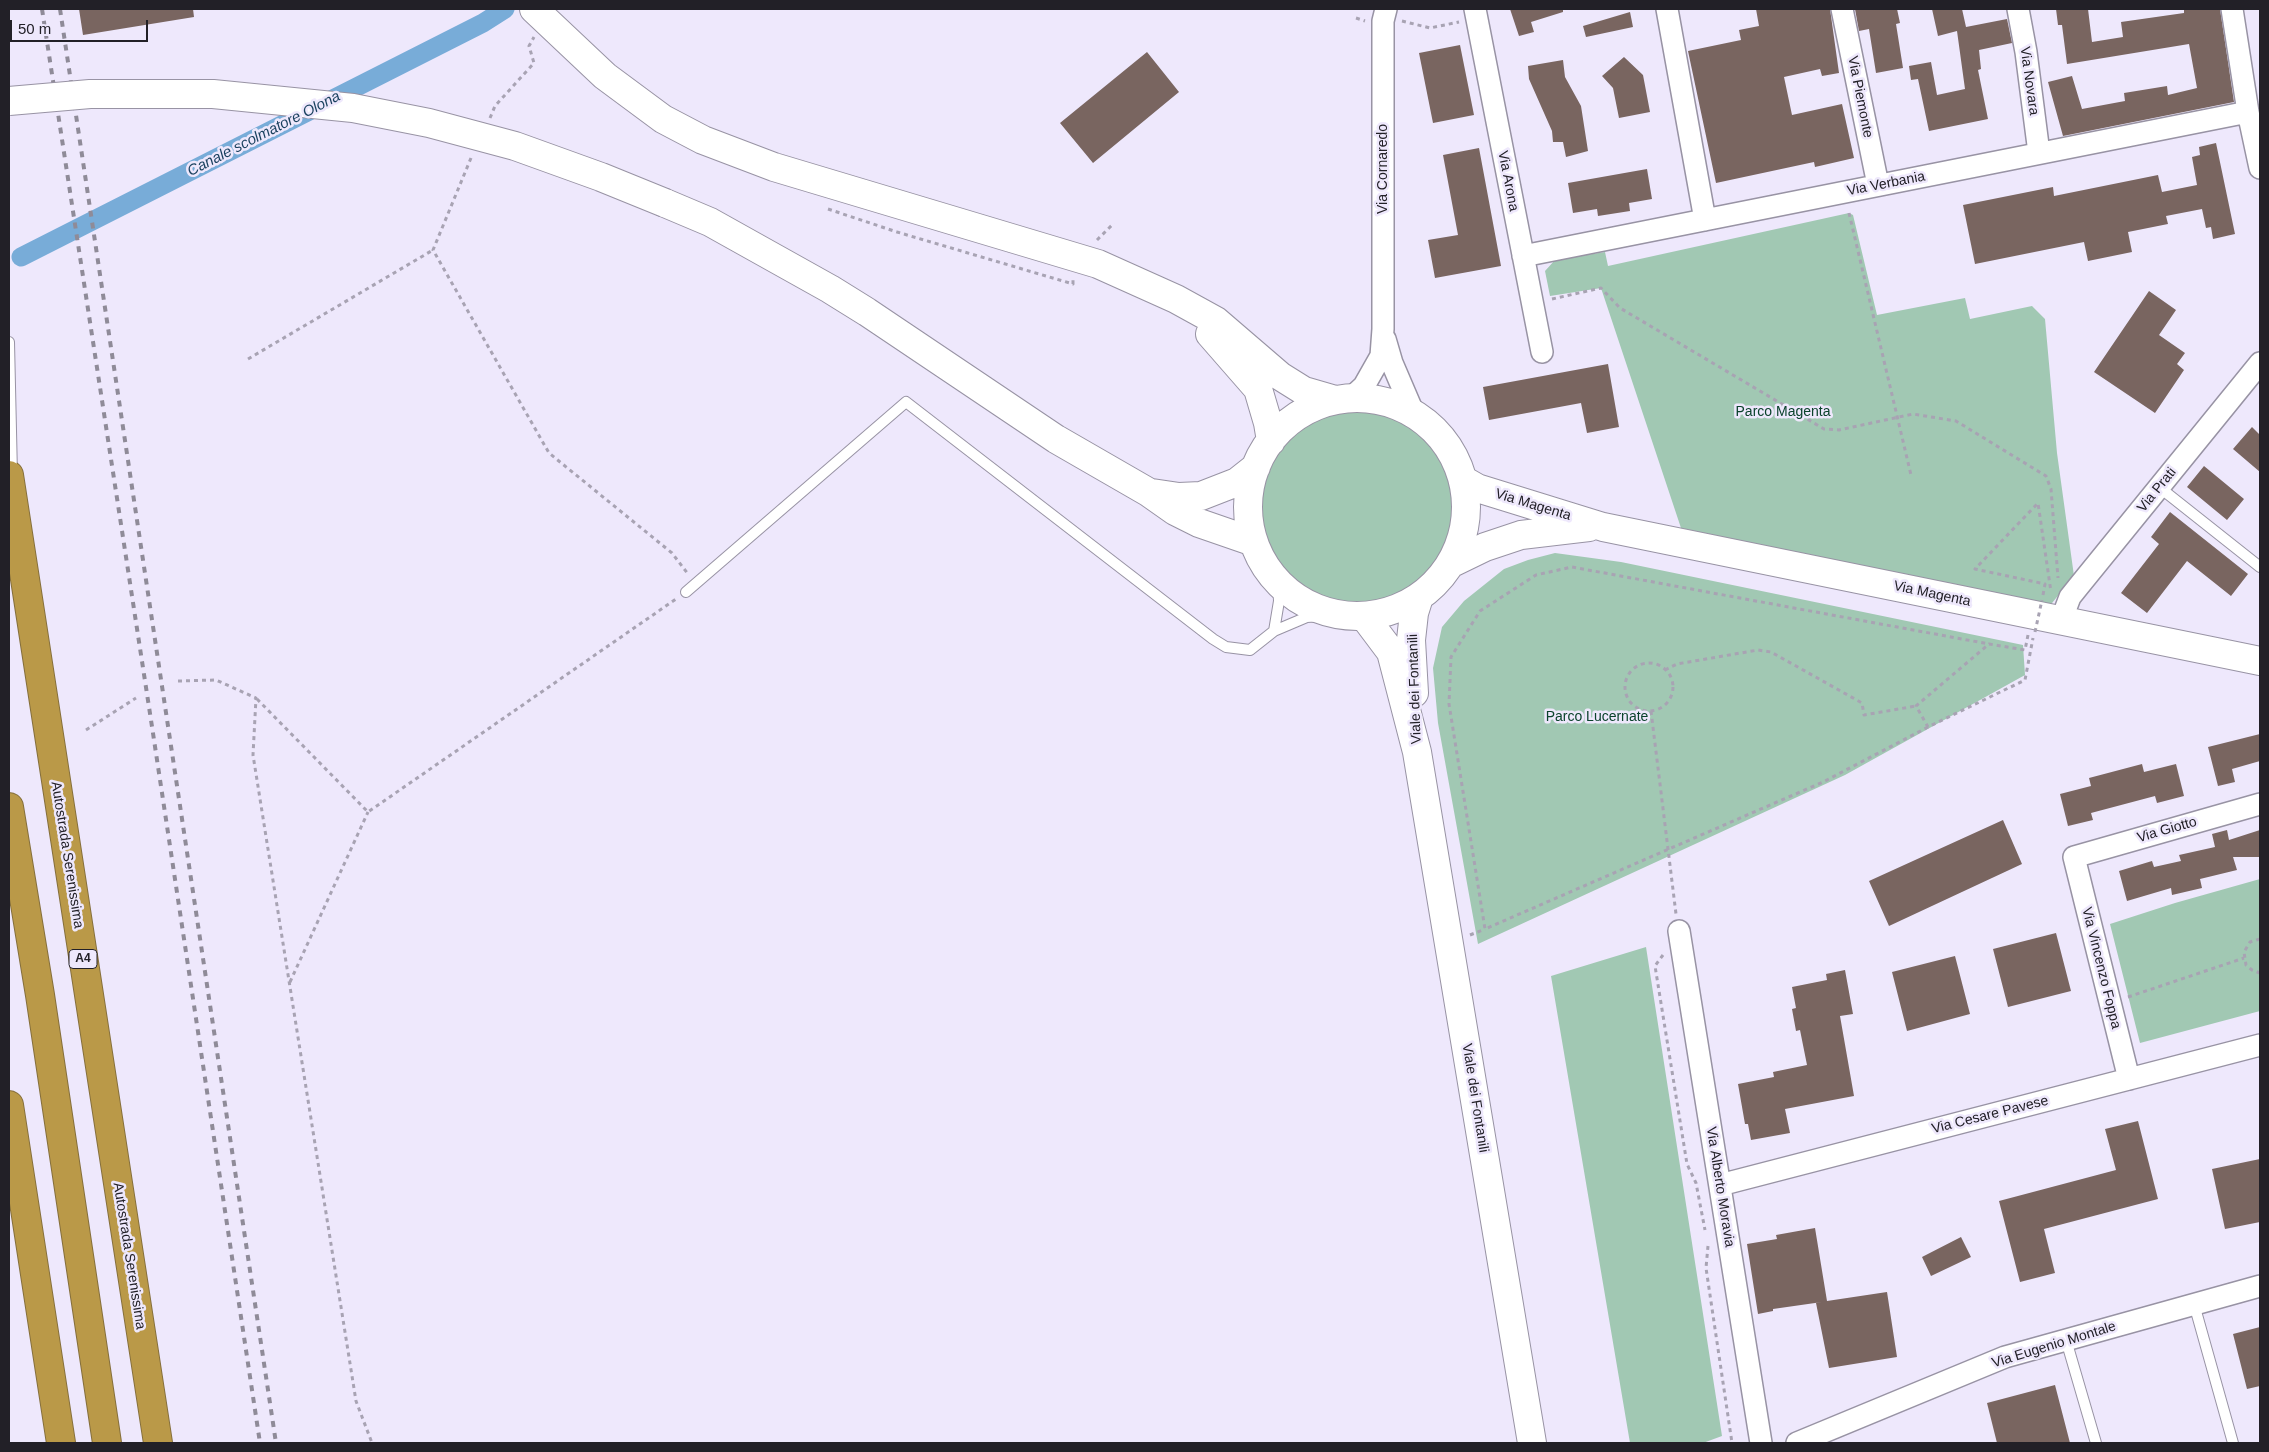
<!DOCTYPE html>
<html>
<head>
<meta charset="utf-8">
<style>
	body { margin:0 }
	#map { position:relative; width:2269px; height:1452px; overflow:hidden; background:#eee8fc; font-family:Arial,sans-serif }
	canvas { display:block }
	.frame { position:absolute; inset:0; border:10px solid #222027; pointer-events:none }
	.scale { position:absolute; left:10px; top:20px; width:138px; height:22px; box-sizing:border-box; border:2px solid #222027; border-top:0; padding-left:6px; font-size:15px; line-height:18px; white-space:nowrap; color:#222027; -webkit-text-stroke:4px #eee8fc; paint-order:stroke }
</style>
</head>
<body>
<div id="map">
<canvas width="2269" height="1452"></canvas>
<div class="frame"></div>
<div class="scale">50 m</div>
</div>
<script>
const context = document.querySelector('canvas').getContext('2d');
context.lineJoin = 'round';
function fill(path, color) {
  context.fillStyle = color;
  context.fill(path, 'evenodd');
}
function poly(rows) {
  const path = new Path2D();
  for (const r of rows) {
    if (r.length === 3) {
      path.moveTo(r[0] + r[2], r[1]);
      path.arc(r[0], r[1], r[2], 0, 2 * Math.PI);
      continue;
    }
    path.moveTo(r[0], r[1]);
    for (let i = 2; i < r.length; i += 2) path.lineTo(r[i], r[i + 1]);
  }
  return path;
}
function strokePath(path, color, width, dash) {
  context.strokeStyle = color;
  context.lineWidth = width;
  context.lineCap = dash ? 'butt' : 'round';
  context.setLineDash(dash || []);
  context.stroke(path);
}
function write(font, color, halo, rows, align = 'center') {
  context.font = font + ' Arial,sans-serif';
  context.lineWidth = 5;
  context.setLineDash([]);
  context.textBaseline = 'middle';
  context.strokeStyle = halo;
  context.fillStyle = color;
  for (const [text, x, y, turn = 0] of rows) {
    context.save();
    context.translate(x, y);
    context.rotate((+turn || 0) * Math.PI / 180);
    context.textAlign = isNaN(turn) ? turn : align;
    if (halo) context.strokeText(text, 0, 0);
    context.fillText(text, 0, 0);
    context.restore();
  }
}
fill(poly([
	[1849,213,1853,215,1877,315,1965,298,1970,319,2032,306,2045,319,2057,453,2074,576,2048,608,1681,528,1601,288,1550,296,1545,271,1555,260,1605,252,1608,266],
	[1357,507,95],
	[1555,553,1621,562,2023,645,2025,675,1845,775,1478,944,1438,723,1433,668,1442,627,1464,601,1504,569,1528,560],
	[2260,879,2260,1011,2140,1043,2110,924,2175,903],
	[1646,947,1722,1436,1703,1443,1630,1443,1551,976]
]), '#a1c8b3');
strokePath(poly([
	[21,257,483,23,505,9]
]), '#78acd8', 19);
fill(poly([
	[79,9,193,9,194,17,83,35],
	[1510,9,1563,9,1563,12,1531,22,1534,32,1519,36],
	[1756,9,1830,9,1839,73,1822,76,1820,69,1784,77,1792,115,1842,104,1854,158,1815,167,1814,162,1716,183,1688,51,1741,40,1739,30,1759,26],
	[1855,9,1897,9,1900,23,1896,24,1903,68,1876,73,1869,29,1859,31],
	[1932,9,1962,9,1966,27,2007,19,2012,43,1979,50,1981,69,1978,70,1988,119,1929,131,1918,79,1911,80,1909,66,1931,62,1937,95,1965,89,1957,31,1938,36],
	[2056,9,2088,9,2092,42,2123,37,2121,22,2184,13,2184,9,2220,9,2234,102,2063,136,2048,82,2072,76,2082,109,2125,101,2124,93,2167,86,2168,95,2197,88,2189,44,2067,64,2062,25,2058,25],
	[1630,12,1633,27,1586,37,1583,26],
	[1460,45,1474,115,1433,123,1419,53],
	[1147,52,1179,92,1093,163,1060,123],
	[1624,57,1643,75,1650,112,1619,118,1613,88,1602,76],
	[1563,60,1565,77,1581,106,1588,151,1566,157,1563,142,1553,142,1552,131,1529,79,1528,66],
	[2216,143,2235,234,2213,239,2211,227,2206,228,2202,209,2166,216,2168,224,2128,232,2132,252,2088,261,2084,242,1975,264,1963,205,2053,187,2054,196,2158,175,2162,192,2197,185,2192,157,2200,155,2199,147],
	[1479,148,1501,266,1435,278,1428,240,1458,235,1443,155],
	[1647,169,1652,199,1629,203,1630,211,1598,216,1597,209,1573,213,1568,183],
	[2149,291,2176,310,2159,335,2185,353,2177,364,2184,370,2155,413,2094,372],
	[1608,364,1619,427,1587,433,1581,403,1489,420,1483,387],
	[2252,427,2260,435,2260,472,2233,449],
	[2204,466,2244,499,2227,520,2187,487],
	[2170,512,2248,574,2231,596,2187,561,2147,613,2121,593,2159,544,2151,537],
	[2260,734,2260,761,2232,769,2235,782,2218,786,2208,747],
	[2142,764,2144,772,2176,764,2184,796,2157,803,2155,796,2091,813,2093,820,2068,826,2060,794,2091,786,2089,778],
	[2003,820,2022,864,1889,926,1869,881],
	[2227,830,2229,840,2260,830,2260,857,2233,857,2237,870,2200,879,2202,888,2172,895,2171,888,2127,901,2119,871,2152,861,2154,867,2181,861,2179,855,2215,847,2212,834],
	[2056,933,2071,991,2008,1007,1993,949],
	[1955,956,1970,1014,1907,1031,1892,972],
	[1845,970,1853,1014,1840,1016,1854,1096,1785,1109,1790,1133,1751,1140,1748,1124,1745,1124,1738,1084,1774,1077,1773,1072,1807,1065,1800,1030,1796,1031,1792,1009,1796,1008,1792,987,1827,980,1826,974],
	[2138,1121,2158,1199,2044,1229,2055,1273,2020,1282,1999,1201,2116,1170,2105,1129],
	[2260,1159,2260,1222,2225,1229,2212,1169],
	[1815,1228,1827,1301,1887,1292,1897,1357,1829,1368,1816,1303,1822,1302,1773,1309,1773,1311,1758,1314,1747,1244,1777,1239,1776,1235],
	[1961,1237,1971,1257,1931,1276,1922,1257],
	[2260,1327,2260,1386,2247,1389,2233,1334],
	[2055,1385,2070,1443,1997,1443,1987,1403]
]), '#796560');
const lane = poly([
	[9,342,12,475],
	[2159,487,2260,567],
	[686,592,906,402,1213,639,1226,647,1250,650,1274,631,1307,617,1337,615],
	[1274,631,1279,601,1278,582],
	[2194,1304,2233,1443],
	[2066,1340,2096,1443]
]);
const street = poly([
	[1475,9,1542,352],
	[1667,9,1705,220],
	[1842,9,1878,185],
	[2018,9,2026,52,2039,153],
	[2232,9,2248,112,2260,168],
	[1523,256,2248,112],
	[1385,339,1392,363,1413,412],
	[1351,398,1364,386,1381,356,1383,329,1383,21,1386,9],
	[2061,621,2070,597,2078,587,2260,363],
	[1679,931,1761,1443],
	[2129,1079,2074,857,2260,804],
	[1720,1185,2260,1045],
	[1797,1443,2005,1357,2260,1286]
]);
const secondary = poly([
	[534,9,605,76,663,119,703,140,774,167,1098,264,1176,299,1216,321,1280,376,1304,391,1335,400],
	[665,203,710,222,830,289,867,312,1056,439,1148,492,1175,511,1199,523,1254,542],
	[1210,334,1258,389,1268,423,1271,441],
	[1357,507,109],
	[1463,480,1477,488,1603,527,2260,661],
	[1152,493,1179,497,1201,496,1237,482,1256,467],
	[1450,564,1485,547,1521,535,1589,527],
	[1364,616,1391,652,1417,752,1532,1443],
	[1414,693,1411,640,1414,613,1419,597]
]);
const highway = poly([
	[9,475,158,1443],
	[9,807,40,995,107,1443],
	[9,1105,61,1443]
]);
strokePath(lane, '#9893a4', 12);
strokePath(street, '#9893a4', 24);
strokePath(secondary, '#9893a4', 30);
strokePath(highway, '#856f3c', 30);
strokePath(poly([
	[1356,18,1365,21],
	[1402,21,1430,28,1459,22],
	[490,118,495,106,534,63,529,46,534,37],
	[471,158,433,250,549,453,672,553,688,574],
	[828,209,897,232,1073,284,1073,280],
	[1849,213,1911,475],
	[1097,240,1114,223],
	[1552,299,1601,288,1620,308,1824,429,1839,430,1913,414,1956,421,2046,476,2051,489,2058,578],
	[248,359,433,250],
	[2043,595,2045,584,1975,569,2038,503,2051,592],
	[2028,635,2025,650,1989,644,1916,706,1928,727,2025,680,2033,638],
	[1649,687,24],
	[1665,670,1677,664,1758,650,1771,652,1862,703,1864,715,1916,706],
	[178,681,216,680,256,698,253,755,356,1401,372,1443],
	[257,699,368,812,676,599],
	[1651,711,1676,914],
	[1928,727,1823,782,1485,929,1449,704,1451,657,1480,611,1536,575,1572,567,1989,644],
	[86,730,136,698],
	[1470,935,1485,929],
	[2260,939,2250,942,2244,952,2246,965,2252,970,2260,973],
	[1663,955,1655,966,1687,1164,1696,1183,1705,1230],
	[290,982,368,812],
	[2128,997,2244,958],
	[1708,1246,1706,1268,1732,1443]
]), '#a8a3b3', 3, [4, 4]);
strokePath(lane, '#fff', 10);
strokePath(street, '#fff', 21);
strokePath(secondary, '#fff', 28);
strokePath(highway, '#ba9948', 28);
strokePath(poly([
	[42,9,151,720,260,1443],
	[60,9,276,1443]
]), '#8f8b98', 4, [6, 6]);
const secondaryBridge = poly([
	[9,101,90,94,213,94,353,108,429,123,515,146,601,177,665,203]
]);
strokePath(secondaryBridge, '#9893a4', 30, []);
strokePath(poly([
	[2035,632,2042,600]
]), '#a8a3b3', 3, [4, 4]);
strokePath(secondaryBridge, '#fff', 28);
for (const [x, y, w] of [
	[83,959,28]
]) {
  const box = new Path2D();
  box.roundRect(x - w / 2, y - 9.5, w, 19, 4);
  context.fillStyle = '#eee8fc';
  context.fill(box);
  strokePath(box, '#222027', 1);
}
write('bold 12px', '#222027', null, [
	["A4",83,959]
]);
write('14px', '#222027', '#eee8fc', [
	["Via Novara",2029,81,82],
	["Via Piemonte",1860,97,79],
	["Via Cornaredo",1383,169,-90],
	["Via Arona",1508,181,79],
	["Via Verbania",1886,184,-11],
	["Via Prati",2157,490,-51],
	["Via Magenta",1533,505,17],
	["Via Magenta",1932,594,12],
	["Viale dei Fontanili",1415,689,-92],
	["Via Giotto",2167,830,-16],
	["Autostrada Serenissima",67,855,81],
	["Via Vincenzo Foppa",2101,968,76],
	["Viale dei Fontanili",1475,1098,81],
	["Via Cesare Pavese",1990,1115,-14],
	["Via Alberto Moravia",1720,1187,81],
	["Autostrada Serenissima",129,1256,81],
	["Via Eugenio Montale",2054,1345,-17]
]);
write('14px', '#0a422b', '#eee8fc', [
	["Parco Magenta",1783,412],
	["Parco Lucernate",1597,717]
]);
write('italic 15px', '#183f5d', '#eee8fc', [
	["Canale scolmatore Olona",264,134,-27]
]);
</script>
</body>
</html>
